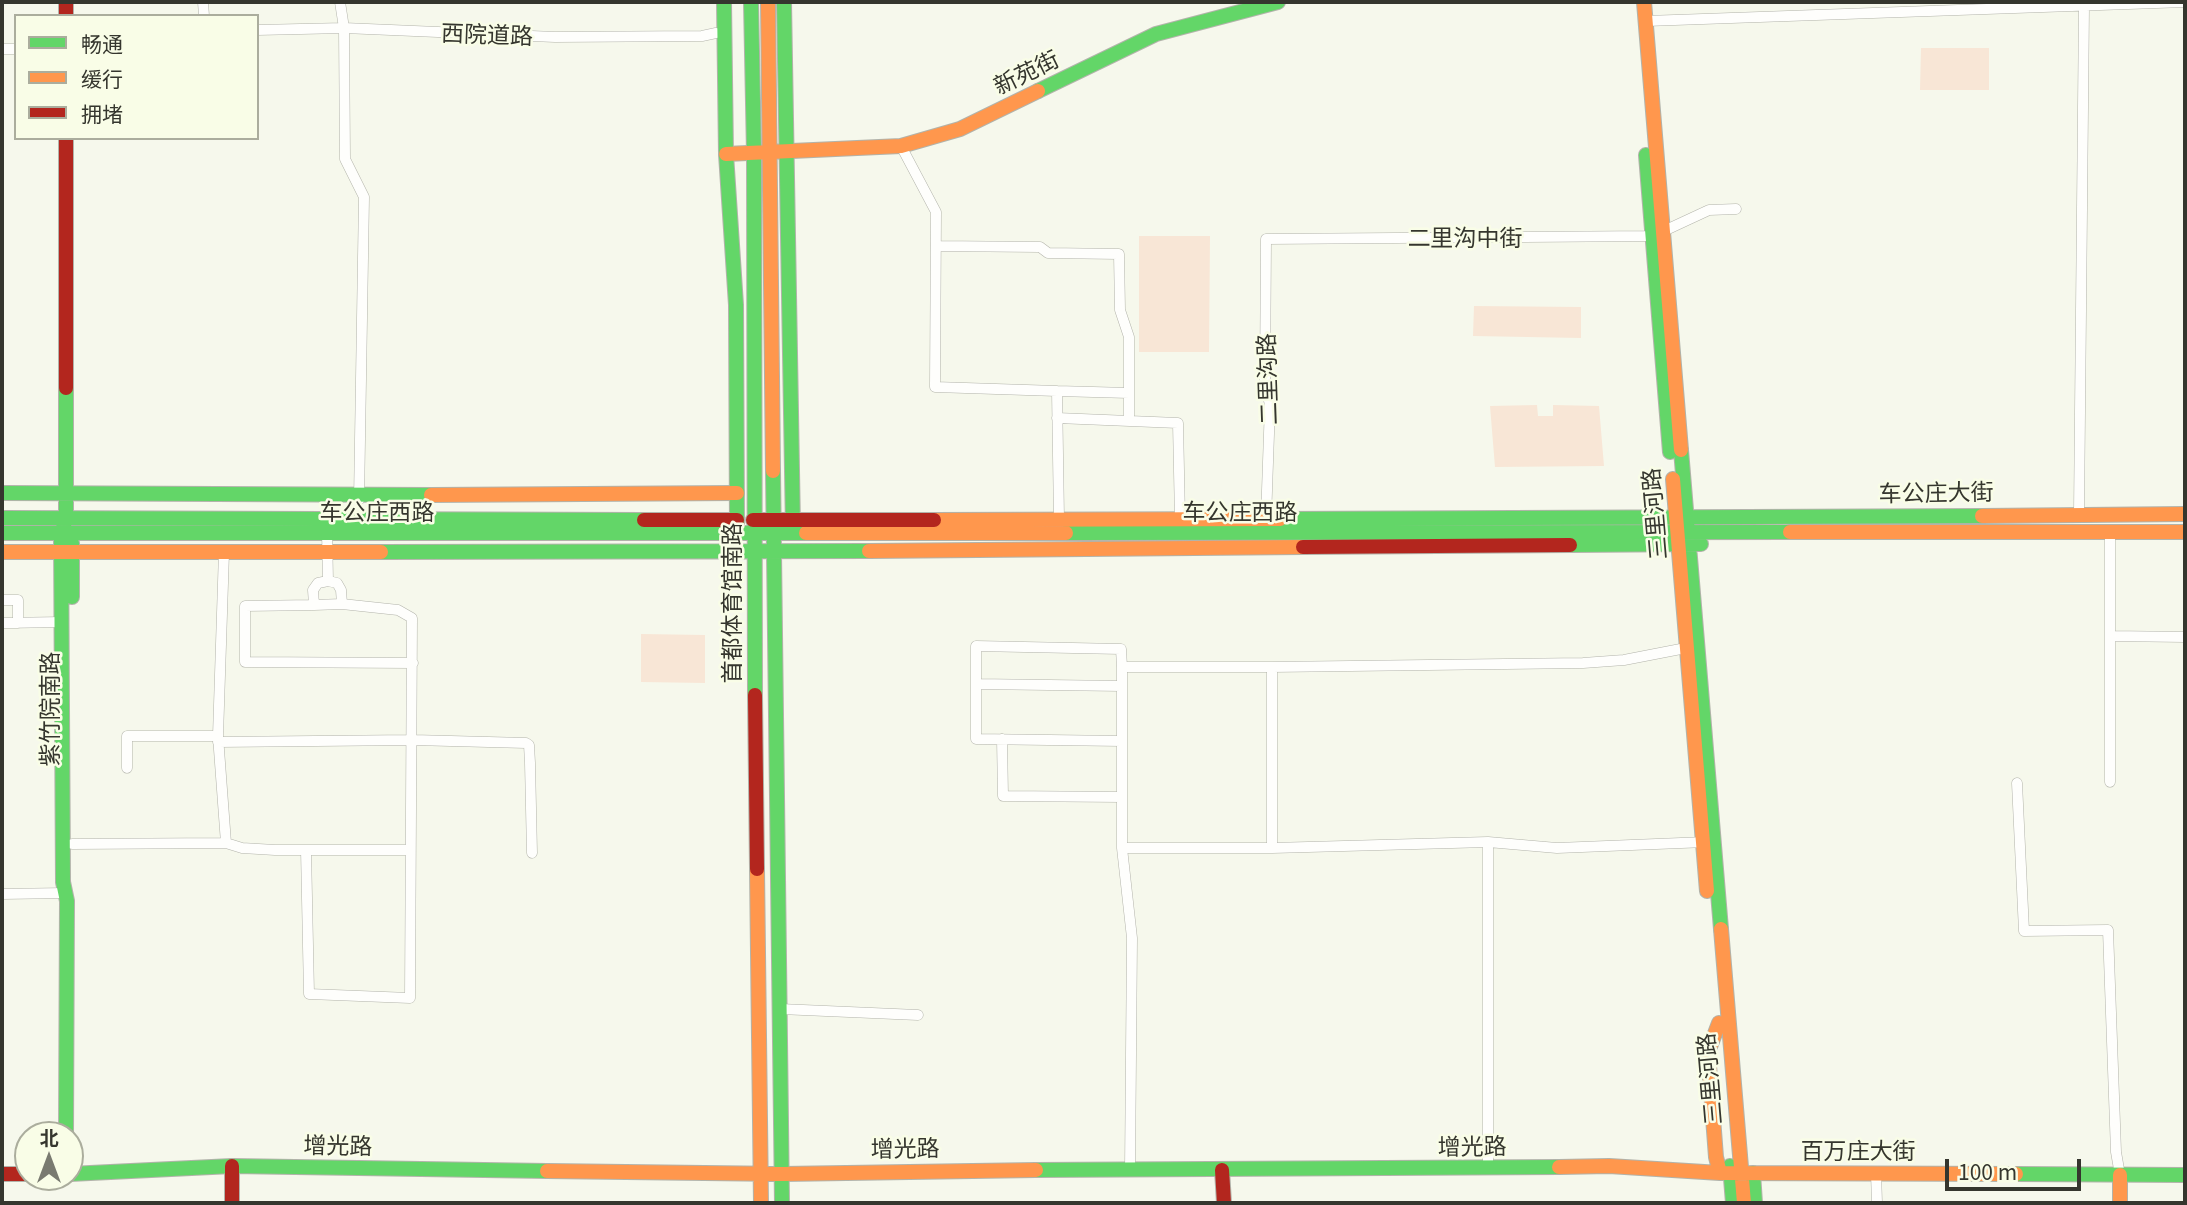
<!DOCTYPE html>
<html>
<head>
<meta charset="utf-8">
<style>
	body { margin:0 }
	#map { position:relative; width:2187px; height:1205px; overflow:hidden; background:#f6f8ec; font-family:Georgia,"Noto Sans SC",serif }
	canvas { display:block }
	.frame { position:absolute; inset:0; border:4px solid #35362e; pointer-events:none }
	.legend { position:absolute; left:14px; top:14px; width:245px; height:126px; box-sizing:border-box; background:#f9fde7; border:2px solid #abad9d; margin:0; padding:9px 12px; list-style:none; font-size:21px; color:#35362e }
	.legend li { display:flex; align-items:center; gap:14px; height:35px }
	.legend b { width:35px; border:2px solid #abad9d }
	.north { position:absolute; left:14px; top:1121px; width:70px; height:70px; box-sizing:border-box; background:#f9fde7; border:2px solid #abad9d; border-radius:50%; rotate:0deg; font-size:19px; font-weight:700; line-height:28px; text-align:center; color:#35362e }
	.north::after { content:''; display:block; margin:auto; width:24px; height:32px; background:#797a70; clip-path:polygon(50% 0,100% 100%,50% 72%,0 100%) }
	.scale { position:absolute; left:1945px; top:1159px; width:136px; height:32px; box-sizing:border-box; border:4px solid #35362e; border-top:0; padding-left:9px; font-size:21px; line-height:24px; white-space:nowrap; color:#35362e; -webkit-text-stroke:5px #f9fde7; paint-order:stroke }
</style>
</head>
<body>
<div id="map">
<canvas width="2187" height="1205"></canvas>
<div class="frame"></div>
<ul class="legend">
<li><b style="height:9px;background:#63d668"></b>畅通</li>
<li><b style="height:9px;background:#ff974d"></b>缓行</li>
<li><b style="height:9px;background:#b3261e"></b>拥堵</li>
</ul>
<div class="north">北</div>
<div class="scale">100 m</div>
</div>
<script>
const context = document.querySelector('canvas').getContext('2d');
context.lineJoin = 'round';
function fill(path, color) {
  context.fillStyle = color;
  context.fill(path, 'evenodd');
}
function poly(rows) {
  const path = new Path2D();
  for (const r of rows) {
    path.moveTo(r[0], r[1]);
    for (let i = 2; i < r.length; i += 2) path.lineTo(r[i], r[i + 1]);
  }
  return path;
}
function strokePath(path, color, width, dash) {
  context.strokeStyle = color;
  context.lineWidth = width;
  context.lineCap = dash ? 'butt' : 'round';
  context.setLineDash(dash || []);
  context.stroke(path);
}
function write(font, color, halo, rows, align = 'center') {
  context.font = font + ' Georgia,"Noto Sans SC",serif';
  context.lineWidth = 5;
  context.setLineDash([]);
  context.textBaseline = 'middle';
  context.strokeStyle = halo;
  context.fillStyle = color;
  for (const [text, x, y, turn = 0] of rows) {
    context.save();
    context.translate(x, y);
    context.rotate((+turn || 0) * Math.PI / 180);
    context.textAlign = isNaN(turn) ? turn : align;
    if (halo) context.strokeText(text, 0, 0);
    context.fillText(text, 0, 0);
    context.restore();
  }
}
fill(poly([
	[1921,48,1989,48,1989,90,1920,90],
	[1139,236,1210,236,1209,352,1139,352],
	[1474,306,1581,307,1581,338,1473,336],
	[1537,405,1538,416,1553,416,1553,405,1599,406,1604,466,1495,467,1490,406],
	[641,634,705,635,705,683,641,682]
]), '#f8e6d6');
const street = poly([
	[203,2,204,16],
	[340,2,344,28,345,159,364,197,359,500],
	[1646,21,2185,2],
	[257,30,344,28,555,37,702,36,716,33],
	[2,49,16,49],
	[901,146,936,212,935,387,1057,391,1059,519],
	[936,246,1040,247,1048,253,1119,254,1120,310,1129,337,1129,393,1057,391],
	[1129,393,1129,420],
	[1057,418,1178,423,1180,519],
	[2079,513,2084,6],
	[1266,519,1270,405,1265,383,1266,239,1653,236,1709,210,1736,209],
	[327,531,328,581,318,583,313,590,314,605,342,604,341,590,337,583,328,581],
	[2110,532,2110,782],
	[224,552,218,736,226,843],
	[2,600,18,600,18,623],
	[314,605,245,606,245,662,413,663],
	[2,623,62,622],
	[2111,636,2185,637],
	[1122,667,1121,649,976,646,976,684,1122,686],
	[976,684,976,739,1122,741],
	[1002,739,1003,796,1122,797],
	[218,742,413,740,526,743,529,745,530,763,532,853],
	[127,768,127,736,218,736],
	[2017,783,2024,931,2108,930,2116,1152,2120,1175],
	[72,844,226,843,242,848,275,850,410,850],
	[1122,848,1272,848,1488,842,1557,848,1706,842],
	[1272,848,1272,667,1583,663,1624,660,1691,647],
	[306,850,309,994,410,998,412,618,398,610,342,604],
	[2,894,65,893],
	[780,1009,918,1015],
	[1488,1169,1488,842],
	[1130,1170,1132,938,1122,848,1122,667,1272,667],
	[1876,1173,1877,1203]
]);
const fast = poly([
	[724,2,726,154,736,305,737,528],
	[751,2,754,153,755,695],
	[784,2,793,529],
	[1038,91,1156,34,1278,2],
	[1646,155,1670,452],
	[66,388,66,519,61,534,63,882,67,901,66,1135],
	[1681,450,1721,929],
	[773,471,782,1203],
	[2,493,431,495],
	[2,518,644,520],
	[1280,519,1982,516],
	[2,533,806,533],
	[1066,533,1790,532],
	[72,543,72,597],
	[1570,545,1701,544],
	[381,552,869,551],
	[1730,1166,1733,1203],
	[1036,1170,1559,1167],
	[1753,1173,1755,1203],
	[70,1174,232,1166,547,1171],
	[2016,1174,2185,1175]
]);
const slow = poly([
	[768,2,773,471],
	[1644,2,1681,450],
	[726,154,901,146,960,129,1038,91],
	[1673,479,1707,891],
	[431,495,737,493],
	[1982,516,2185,514],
	[934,520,1280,519],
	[1790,532,2185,532],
	[806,533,1066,533],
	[869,551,1303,547],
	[2,552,381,552],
	[757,869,761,1203],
	[1721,929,1744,1203],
	[1719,1023,1708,1052,1716,1157,1720,1173],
	[1559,1167,1609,1166,1720,1173,2016,1174],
	[547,1171,783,1174,1036,1170],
	[2120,1175,2120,1203]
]);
const jam = poly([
	[66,2,66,16],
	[66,138,66,388],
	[644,520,737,520],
	[753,520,934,520],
	[1303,547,1570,545],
	[755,695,757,869],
	[232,1166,232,1203],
	[1222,1170,1224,1203],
	[2,1174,28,1174]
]);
strokePath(street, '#b2b3aa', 11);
strokePath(fast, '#b2b3aa', 16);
strokePath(slow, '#b2b3aa', 16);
strokePath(jam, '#b2b3aa', 16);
strokePath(street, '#fefefc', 10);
strokePath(fast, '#63d668', 14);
strokePath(slow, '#ff974d', 14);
strokePath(jam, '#b3261e', 14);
write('23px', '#35362e', '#f9fde7', [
	["西院道路",487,34,2],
	["新苑街",1026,72,-26],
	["二里沟中街",1465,237],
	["二里沟路",1267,379,-92],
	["车公庄大街",1936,492,-1],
	["车公庄西路",377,511],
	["车公庄西路",1240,511],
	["三里河路",1654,514,-95],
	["首都体育馆南路",731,603,-90],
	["紫竹院南路",49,709,-90],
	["三里河路",1709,1079,-95],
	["增光路",338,1145,1],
	["增光路",1472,1146,-1],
	["增光路",905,1148,-1],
	["百万庄大街",1858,1150]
]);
</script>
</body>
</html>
